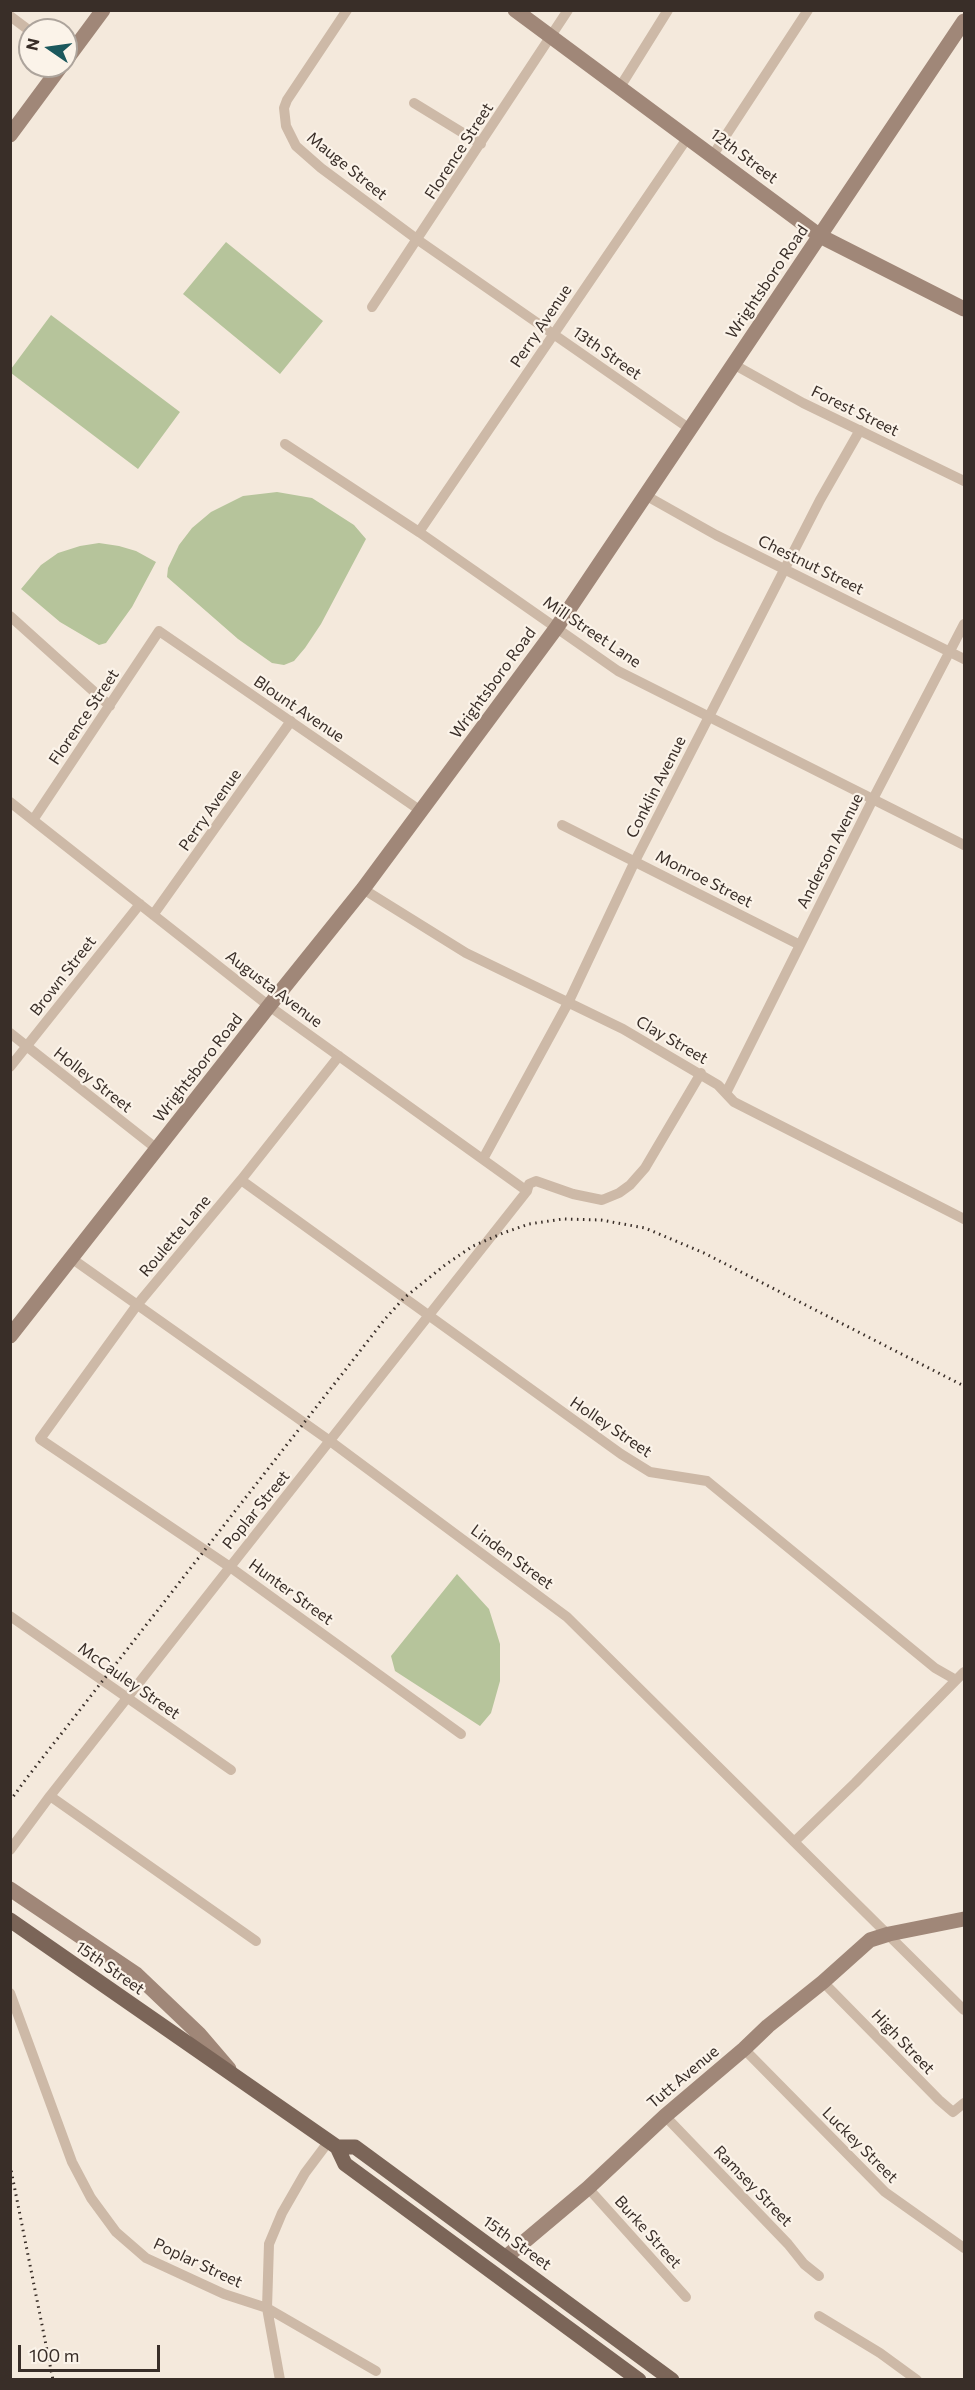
<!DOCTYPE html>
<html>
<head>
<meta charset="utf-8">
<style>
	body { margin:0 }
	#map { position:relative; width:975px; height:2390px; overflow:hidden; background:#f4e9dc; font-family:Commissioner,sans-serif }
	canvas { display:block }
	.frame { position:absolute; inset:0; border:12px solid #392e28; pointer-events:none }
	.north { position:absolute; left:18px; top:18px; width:60px; height:60px; box-sizing:border-box; background:#fbf3e9; border:2px solid #ada49c; border-radius:50%; rotate:283deg; font-size:16px; font-weight:700; line-height:24px; text-align:center; color:#392e28 }
	.north::after { content:''; display:block; margin:auto; width:21px; height:27px; background:#1b585d; clip-path:polygon(50% 0,100% 100%,50% 72%,0 100%) }
	.scale { position:absolute; left:18px; top:2345px; width:142px; height:27px; box-sizing:border-box; border:3px solid #392e28; border-top:0; padding-left:8px; font-size:18px; line-height:21px; white-space:nowrap; color:#392e28; -webkit-text-stroke:4px #fbf3e9; paint-order:stroke }
</style>
</head>
<body>
<div id="map">
<canvas width="975" height="2390"></canvas>
<div class="frame"></div>
<div class="north">N</div>
<div class="scale">100 m</div>
</div>
<script>
const context = document.querySelector('canvas').getContext('2d');
context.lineJoin = 'round';
function fill(path, color) {
  context.fillStyle = color;
  context.fill(path, 'evenodd');
}
function poly(rows) {
  const path = new Path2D();
  for (const r of rows) {
    path.moveTo(r[0], r[1]);
    for (let i = 2; i < r.length; i += 2) path.lineTo(r[i], r[i + 1]);
  }
  return path;
}
function strokePath(path, color, width, dash) {
  context.strokeStyle = color;
  context.lineWidth = width;
  context.lineCap = dash ? 'butt' : 'round';
  context.setLineDash(dash || []);
  context.stroke(path);
}
function write(font, color, halo, rows, align = 'center') {
  context.font = font + ' Commissioner,sans-serif';
  context.lineWidth = 4.5;
  context.setLineDash([]);
  context.textBaseline = 'middle';
  context.strokeStyle = halo;
  context.fillStyle = color;
  for (const [text, x, y, turn = 0] of rows) {
    context.save();
    context.translate(x, y);
    context.rotate((+turn || 0) * Math.PI / 180);
    context.textAlign = isNaN(turn) ? turn : align;
    if (halo) context.strokeText(text, 0, 0);
    context.fillText(text, 0, 0);
    context.restore();
  }
}
fill(poly([
	[226,242,323,321,280,374,183,294],
	[51,315,180,412,138,469,11,373,11,369],
	[277,492,312,498,354,525,366,539,321,624,305,648,294,661,284,665,272,663,238,639,167,577,168,568,179,545,192,528,211,512,243,496],
	[99,543,119,546,136,551,156,562,132,607,106,643,99,645,60,622,21,589,41,565,58,553,80,546],
	[457,1574,489,1609,500,1644,500,1681,491,1713,480,1726,395,1671,391,1656]
]), '#b6c49b');
strokePath(poly([
	[347,10,287,100,284,108,286,126,296,146,321,168,418,240,690,429],
	[10,16,30,31],
	[620,87,668,10],
	[414,103,481,144],
	[713,155,808,10],
	[372,307,568,10],
	[733,364,803,403,964,481],
	[285,444,419,532,618,671,964,845],
	[645,495,716,535,964,659],
	[419,532,688,137],
	[10,616,110,706],
	[10,802,269,1006,527,1191],
	[33,820,159,631,421,811],
	[562,825,800,945],
	[363,889,466,953,623,1029,718,1085,734,1102,964,1219],
	[153,915,291,721],
	[10,1033,157,1149],
	[339,1056,241,1180,137,1305,40,1439,230,1567,461,1734],
	[10,1067,140,904],
	[726,1093,873,799,964,624],
	[483,1159,568,1003,635,861,820,500,860,430],
	[241,1180,621,1454,650,1472,707,1481,935,1668,956,1680],
	[71,1258,330,1441,567,1617,964,2010],
	[10,1616,231,1770],
	[50,1796,256,1941],
	[795,1841,855,1783,964,1672],
	[10,1850,50,1796,230,1567,527,1191,529,1184,536,1181,573,1194,602,1200,619,1193,630,1185,645,1168,701,1073],
	[823,1982,939,2100,953,2112,964,2103],
	[10,1993,72,2162,91,2198,116,2232,146,2258,224,2294,267,2308,376,2371],
	[744,2049,885,2192,964,2248],
	[665,2116,788,2244,804,2264,819,2276],
	[588,2188,686,2297],
	[819,2316,880,2353,917,2380],
	[280,2380,267,2308,269,2244,282,2213,305,2173,329,2141]
]), '#cdb9a7', 10);
strokePath(poly([
	[515,10,820,236,964,309],
	[66,60,103,10],
	[10,135,61,66],
	[10,1336,269,1006,363,889,557,627,964,21],
	[10,1889,136,1974,199,2034,229,2069],
	[506,2257,588,2188,665,2116,744,2049,768,2026,823,1982,870,1940,889,1934,964,1919]
]), '#a08778', 15);
strokePath(poly([
	[10,1920,337,2147,345,2164,639,2380],
	[337,2147,355,2147,672,2380]
]), '#7b6558', 15);
strokePath(poly([
	[10,1801,26,1779,385,1319,404,1298,445,1265,473,1246,503,1233,529,1224,563,1219,601,1220,645,1228,704,1253,964,1386],
	[10,2165,53,2380]
]), '#392e28', 3, [1.5, 4.5]);
write('16px', '#392e28', '#fbf3e9', [
	["Florence Street",459,151,-57],
	["12th Street",744,156,37],
	["Mauge Street",347,166,39],
	["Wrightsboro Road",767,282,-56],
	["Perry Avenue",541,326,-56],
	["13th Street",607,353,35],
	["Forest Street",855,411,26],
	["Chestnut Street",811,565,26],
	["Mill Street Lane",592,632,34],
	["Wrightsboro Road",493,683,-54],
	["Blount Avenue",299,709,34],
	["Florence Street",84,717,-56],
	["Conklin Avenue",656,787,-63],
	["Perry Avenue",210,810,-55],
	["Anderson Avenue",830,851,-63],
	["Monroe Street",704,879,27],
	["Brown Street",63,976,-52],
	["Augusta Avenue",274,989,37],
	["Clay Street",672,1040,30],
	["Wrightsboro Road",198,1068,-52],
	["Holley Street",93,1080,38],
	["Roulette Lane",175,1236,-50],
	["Holley Street",611,1427,34],
	["Poplar Street",256,1510,-51],
	["Linden Street",512,1557,36],
	["Hunter Street",291,1592,36],
	["McCauley Street",129,1681,35],
	["15th Street",110,1968,35],
	["High Street",903,2042,46],
	["Tutt Avenue",683,2077,-40],
	["Luckey Street",860,2145,45],
	["Ramsey Street",753,2186,46],
	["Burke Street",648,2232,48],
	["15th Street",517,2243,36],
	["Poplar Street",198,2263,25]
]);
</script>
</body>
</html>
